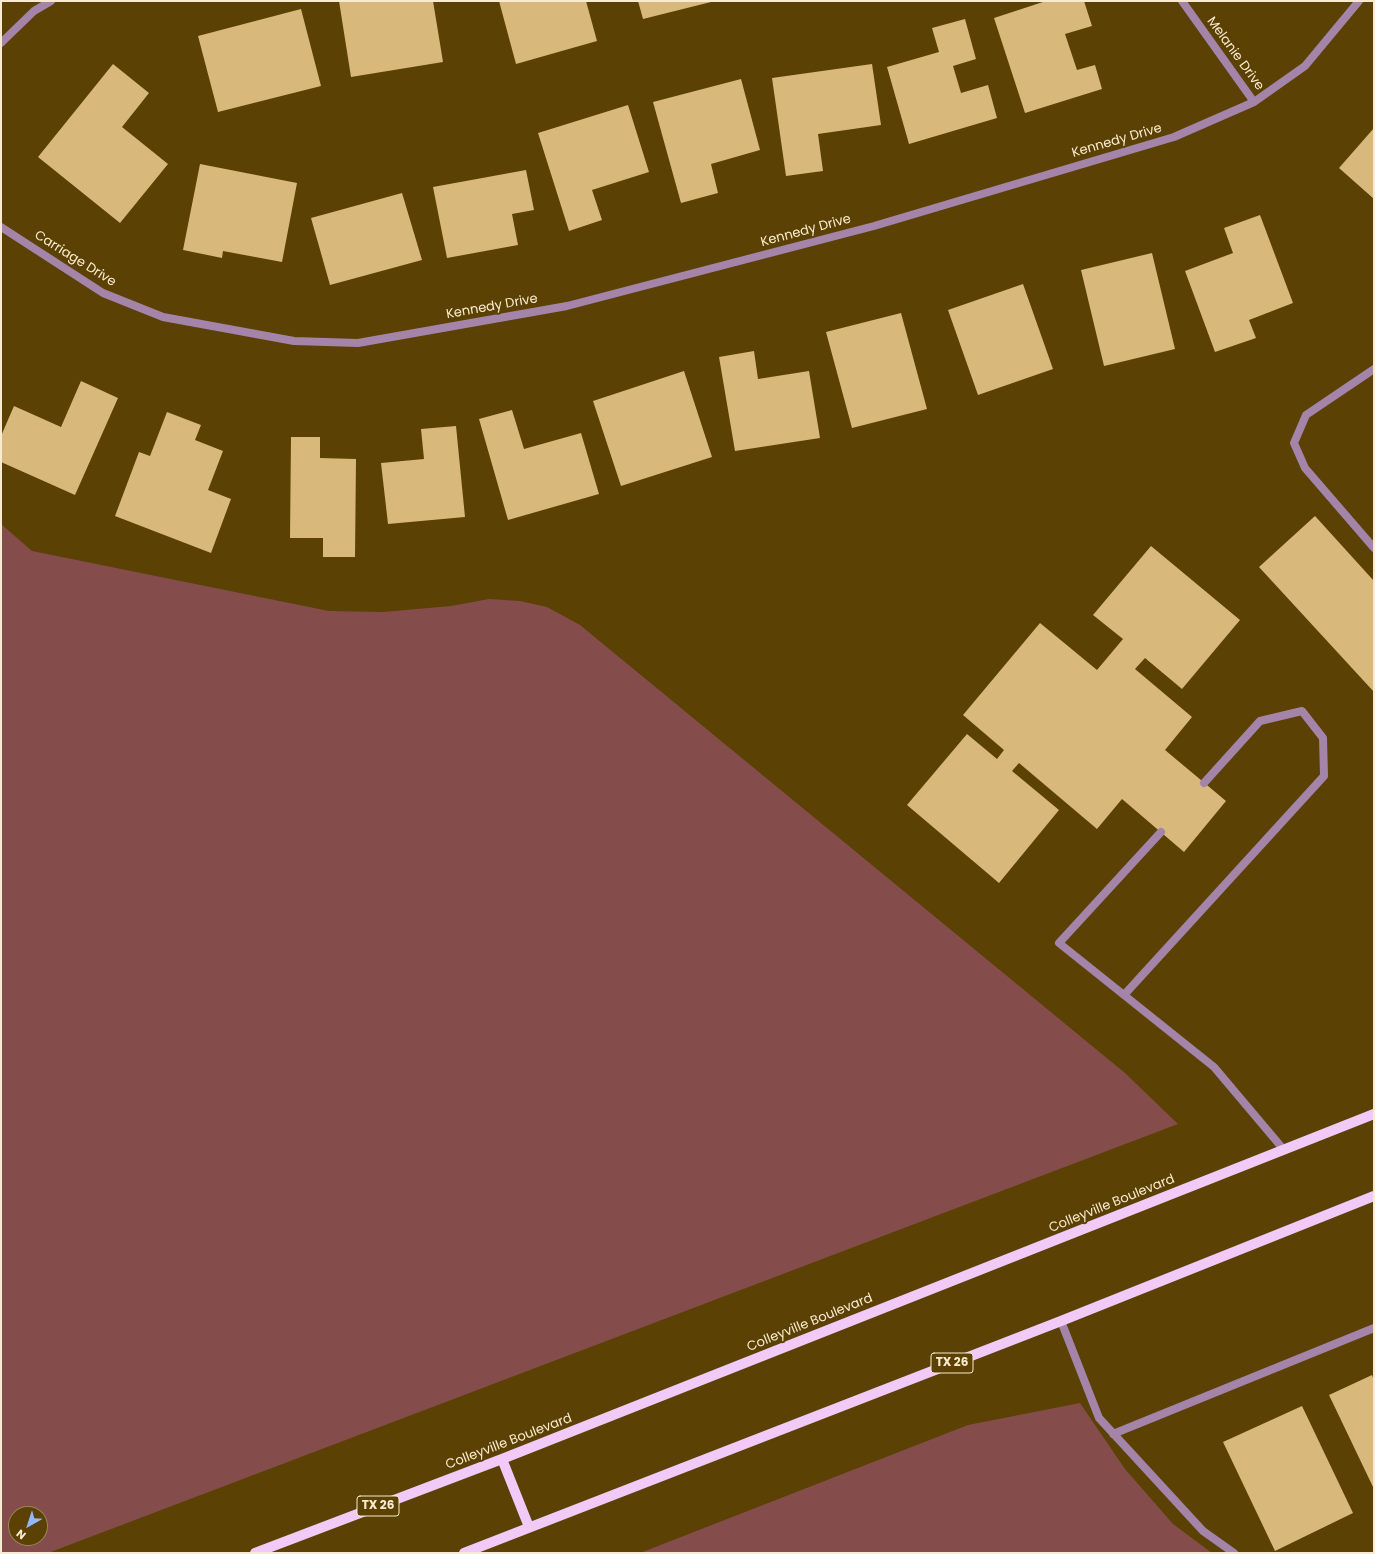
<!DOCTYPE html>
<html>
<head>
<meta charset="utf-8">
<style>
	body { margin:0 }
	#map { position:relative; width:1375px; height:1554px; overflow:hidden; background:#5b4103; font-family:Poppins,sans-serif }
	canvas { display:block }
	.frame { position:absolute; inset:0; border:2px solid #faebd0; pointer-events:none }
	.north { position:absolute; left:8px; top:1506px; width:40px; height:40px; box-sizing:border-box; background:#5b4103; border:1px solid #9b8555; border-radius:50%; rotate:219deg; font-size:11px; font-weight:700; line-height:16px; text-align:center; color:#faebd0 }
	.north::after { content:''; display:block; margin:auto; width:14px; height:18px; background:#92b7fd; clip-path:polygon(50% 0,100% 100%,50% 72%,0 100%) }
</style>
</head>
<body>
<div id="map">
<canvas width="1375" height="1554"></canvas>
<div class="frame"></div>
<div class="north">N</div>
</div>
<script>
const context = document.querySelector('canvas').getContext('2d');
context.lineJoin = 'round';
function fill(path, color) {
  context.fillStyle = color;
  context.fill(path, 'evenodd');
}
function poly(rows) {
  const path = new Path2D();
  for (const r of rows) {
    path.moveTo(r[0], r[1]);
    for (let i = 2; i < r.length; i += 2) path.lineTo(r[i], r[i + 1]);
  }
  return path;
}
function strokePath(path, color, width, dash) {
  context.strokeStyle = color;
  context.lineWidth = width;
  context.lineCap = dash ? 'butt' : 'round';
  context.setLineDash(dash || []);
  context.stroke(path);
}
function write(font, color, halo, rows, align = 'center') {
  context.font = font + ' Poppins,sans-serif';
  context.lineWidth = 4;
  context.setLineDash([]);
  context.textBaseline = 'middle';
  context.strokeStyle = halo;
  context.fillStyle = color;
  for (const [text, x, y, turn = 0] of rows) {
    context.save();
    context.translate(x, y);
    context.rotate((+turn || 0) * Math.PI / 180);
    context.textAlign = isNaN(turn) ? turn : align;
    if (halo) context.strokeText(text, 0, 0);
    context.fillText(text, 0, 0);
    context.restore();
  }
}
fill(poly([
	[1,524,32,551,329,611,383,612,451,606,489,599,520,601,547,607,580,625,1125,1073,1178,1124,48,1553,1,1553],
	[16,1514,40,1514,40,1538,16,1538],
	[1080,1403,1125,1469,1173,1524,1212,1553,640,1553,968,1425]
]), '#844d4b');
fill(poly([
	[339,1,433,1,443,62,351,77],
	[499,1,586,1,597,41,516,64],
	[638,1,711,1,711,2,643,19],
	[1046,1,1084,1,1092,26,1065,34,1077,70,1095,65,1102,89,1025,113,994,18],
	[301,9,321,86,218,112,198,36],
	[965,19,976,59,953,66,961,93,988,85,997,118,909,144,887,67,939,52,932,28],
	[113,64,149,93,122,127,168,164,120,223,38,157],
	[872,64,881,125,818,134,823,171,786,176,772,78],
	[741,79,760,150,711,164,718,193,681,203,653,102],
	[628,105,649,172,592,190,602,220,569,231,538,133],
	[1374,128,1374,199,1339,168],
	[200,164,297,183,282,262,223,251,222,258,183,250],
	[526,170,534,210,512,214,518,245,447,258,433,187],
	[402,193,422,260,330,285,311,218],
	[1260,215,1293,303,1249,320,1256,338,1215,352,1185,271,1233,253,1224,228],
	[1152,253,1175,349,1104,366,1081,270],
	[1023,284,1053,369,978,395,948,310],
	[901,313,927,409,852,428,826,332],
	[754,351,758,379,809,371,820,438,735,451,719,357],
	[684,371,712,457,621,486,593,401],
	[81,381,118,398,75,495,1,462,1,436,14,406,61,427],
	[512,410,524,449,581,433,599,494,508,520,479,419],
	[167,412,201,425,195,440,223,451,208,490,231,499,211,553,115,516,139,452,150,456],
	[456,426,465,517,388,524,381,463,424,459,421,429],
	[291,437,320,437,320,458,356,459,355,557,323,557,323,538,290,538],
	[1315,516,1374,581,1374,692,1259,567],
	[1151,546,1240,620,1182,689,1145,658,1135,669,1192,717,1165,750,1226,801,1184,852,1122,799,1097,829,1019,763,1012,771,1059,810,999,883,907,805,967,734,997,759,1004,750,963,715,1040,623,1097,670,1123,639,1093,615],
	[1372,1375,1374,1381,1374,1489,1329,1395],
	[1302,1406,1353,1513,1275,1551,1223,1442]
]), '#d9b87b');
strokePath(poly([
	[1374,369,1306,415,1294,443,1305,468,1374,548],
	[1161,832,1059,943,1214,1067,1284,1150],
	[1124,995,1324,776,1323,738,1302,711,1260,721,1204,783],
	[1061,1321,1099,1418,1203,1531,1234,1553],
	[1113,1434,1374,1328]
]), '#a484a9', 8);
strokePath(poly([
	[1182,1,1254,102],
	[1,43,34,11,51,1],
	[1,227,103,293,163,317,294,341,358,343,567,306,874,226,1174,137,1254,102,1305,66,1359,1]
]), '#a484a9', 8);
strokePath(poly([
	[502,1459,529,1527],
	[255,1553,502,1459,1374,1114],
	[464,1553,1061,1321,1374,1196]
]), '#f2caf7', 10);
for (const [x, y, w] of [
	[952,1363,42],
	[378,1506,42]
]) {
  const box = new Path2D();
  box.roundRect(x - w / 2, y - 10, w, 20, 3);
  context.fillStyle = '#5b4103';
  context.fill(box);
  strokePath(box, '#faebd0', 1);
}
write('bold 12px', '#faebd0', null, [
	["TX 26",952,1363],
	["TX 26",378,1506]
]);
write('13px', '#faebd0', '#5b4103', [
	["Melanie Drive",1235,54,54],
	["Kennedy Drive",1117,141,-16],
	["Kennedy Drive",806,231,-15],
	["Carriage Drive",75,259,32],
	["Kennedy Drive",492,307,-10],
	["Colleyville Boulevard",1112,1204,-22],
	["Colleyville Boulevard",810,1323,-22],
	["Colleyville Boulevard",509,1442,-21]
]);
</script>
</body>
</html>
